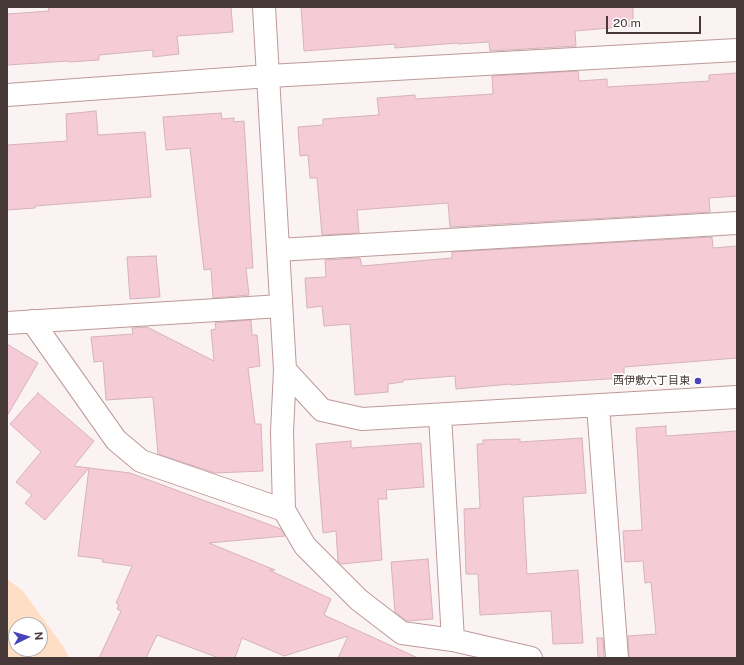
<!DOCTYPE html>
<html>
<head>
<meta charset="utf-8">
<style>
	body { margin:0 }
	#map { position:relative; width:744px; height:665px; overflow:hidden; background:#fbf3f3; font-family:"Public Sans",sans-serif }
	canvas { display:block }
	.frame { position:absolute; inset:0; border:8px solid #473838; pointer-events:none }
	.north { position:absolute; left:8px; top:617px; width:40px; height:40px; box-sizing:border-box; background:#fff; border:1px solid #b5afaf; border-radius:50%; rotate:85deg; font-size:11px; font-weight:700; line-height:16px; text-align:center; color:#473838 }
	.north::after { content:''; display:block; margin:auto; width:14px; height:18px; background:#4944ba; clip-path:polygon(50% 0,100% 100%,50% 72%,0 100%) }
	.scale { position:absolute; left:606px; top:16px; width:95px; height:18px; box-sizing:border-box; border:2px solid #473838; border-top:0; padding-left:5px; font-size:12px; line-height:14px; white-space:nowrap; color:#473838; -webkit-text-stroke:3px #fff; paint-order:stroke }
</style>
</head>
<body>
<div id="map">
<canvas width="744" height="665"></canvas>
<div class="frame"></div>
<div class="north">N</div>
<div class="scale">20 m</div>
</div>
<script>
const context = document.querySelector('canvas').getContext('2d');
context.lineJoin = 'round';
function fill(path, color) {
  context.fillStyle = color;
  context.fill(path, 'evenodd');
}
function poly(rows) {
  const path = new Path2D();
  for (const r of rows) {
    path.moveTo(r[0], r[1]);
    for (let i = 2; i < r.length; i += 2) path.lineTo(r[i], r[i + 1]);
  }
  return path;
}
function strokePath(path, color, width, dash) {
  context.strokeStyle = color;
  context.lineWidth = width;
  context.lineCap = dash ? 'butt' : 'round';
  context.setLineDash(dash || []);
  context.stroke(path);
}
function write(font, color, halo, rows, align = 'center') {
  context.font = font + ' "Public Sans","Noto Sans JP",sans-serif';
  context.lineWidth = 3.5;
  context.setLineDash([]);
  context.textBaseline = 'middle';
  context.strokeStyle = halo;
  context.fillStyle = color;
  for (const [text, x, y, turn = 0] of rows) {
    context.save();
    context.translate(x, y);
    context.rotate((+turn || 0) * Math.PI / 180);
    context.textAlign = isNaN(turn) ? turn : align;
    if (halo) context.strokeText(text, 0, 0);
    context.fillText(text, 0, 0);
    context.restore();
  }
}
fill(poly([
	[7,579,22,590,63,646,69,658,7,658],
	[16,625,40,625,40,649,16,649]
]), '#ffdec6');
const building = poly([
	[48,7,231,7,233,32,177,36,179,54,153,57,153,50,99,55,99,60,69,62,69,61,7,65,7,14,49,11,48,7],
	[301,7,633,7,633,26,575,31,576,46,490,51,489,42,458,44,458,43,395,48,395,44,304,51,301,7],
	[578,71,579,81,607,79,607,87,709,81,709,75,737,73,737,196,709,198,710,212,450,227,448,203,357,210,359,233,322,235,317,178,310,178,308,155,300,156,298,127,323,125,323,119,379,115,377,98,415,95,415,99,493,94,492,76,578,71],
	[96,111,98,135,145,132,151,197,35,206,35,208,7,210,7,145,67,141,66,114,96,111],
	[221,113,222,119,234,118,234,122,244,121,253,268,246,268,249,295,213,298,211,269,204,270,190,148,166,150,163,117,221,113],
	[712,237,713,248,737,246,737,358,624,367,624,378,511,385,511,384,456,389,455,376,403,380,403,382,388,384,388,392,355,395,350,324,324,326,322,306,307,308,305,278,326,277,325,260,360,258,362,266,452,258,452,252,712,237],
	[156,256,160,297,130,299,127,257,156,256],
	[251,320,252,335,257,335,260,366,248,368,255,424,261,424,263,471,215,473,158,454,153,397,106,400,103,361,94,362,91,337,133,334,132,328,147,327,214,361,211,330,216,329,215,323,251,320],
	[7,344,38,363,7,416,7,344],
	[38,393,94,441,74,466,89,468,45,520,25,503,32,495,16,482,41,452,10,424,38,393],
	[666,426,666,436,737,431,737,658,629,658,628,636,656,634,651,582,645,583,643,561,625,562,623,531,642,530,636,428,666,426],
	[582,438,586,493,523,497,527,574,578,570,583,643,553,644,551,611,480,615,478,574,466,574,464,509,480,508,477,444,483,444,483,440,520,439,520,442,582,438],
	[351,441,351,448,421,443,424,487,386,490,387,499,378,499,382,560,341,564,338,562,336,531,323,533,316,444,351,441],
	[89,468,130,473,281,529,285,536,209,543,275,570,269,570,331,599,324,615,418,658,338,658,348,636,284,656,242,638,235,658,219,658,157,635,146,658,99,658,121,611,117,609,119,605,116,603,132,566,102,562,103,559,78,556,89,468],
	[428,559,433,619,407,621,395,612,391,562,428,559],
	[597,638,603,638,604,658,598,658,597,638]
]);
fill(building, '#f5cbd8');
strokePath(building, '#d5b2bc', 1);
const minor = poly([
	[264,7,285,370,282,432,284,510,305,546,359,600,402,633,453,640,531,658],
	[7,95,269,76,737,50],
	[278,250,737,223],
	[32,321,116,440,141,461,284,510],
	[7,323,281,306],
	[285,370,322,410,362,419,737,397],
	[598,406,617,658],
	[440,415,453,640]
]);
strokePath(minor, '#bd9999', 24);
strokePath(minor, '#fff', 22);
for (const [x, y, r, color] of [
	[698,381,4,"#4944ba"]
]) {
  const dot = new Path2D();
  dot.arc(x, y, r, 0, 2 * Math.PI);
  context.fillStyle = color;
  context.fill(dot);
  strokePath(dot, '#fff', 1.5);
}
write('11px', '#473838', '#fff', [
	["西伊敷六丁目東",690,381]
], 'right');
</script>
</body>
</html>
